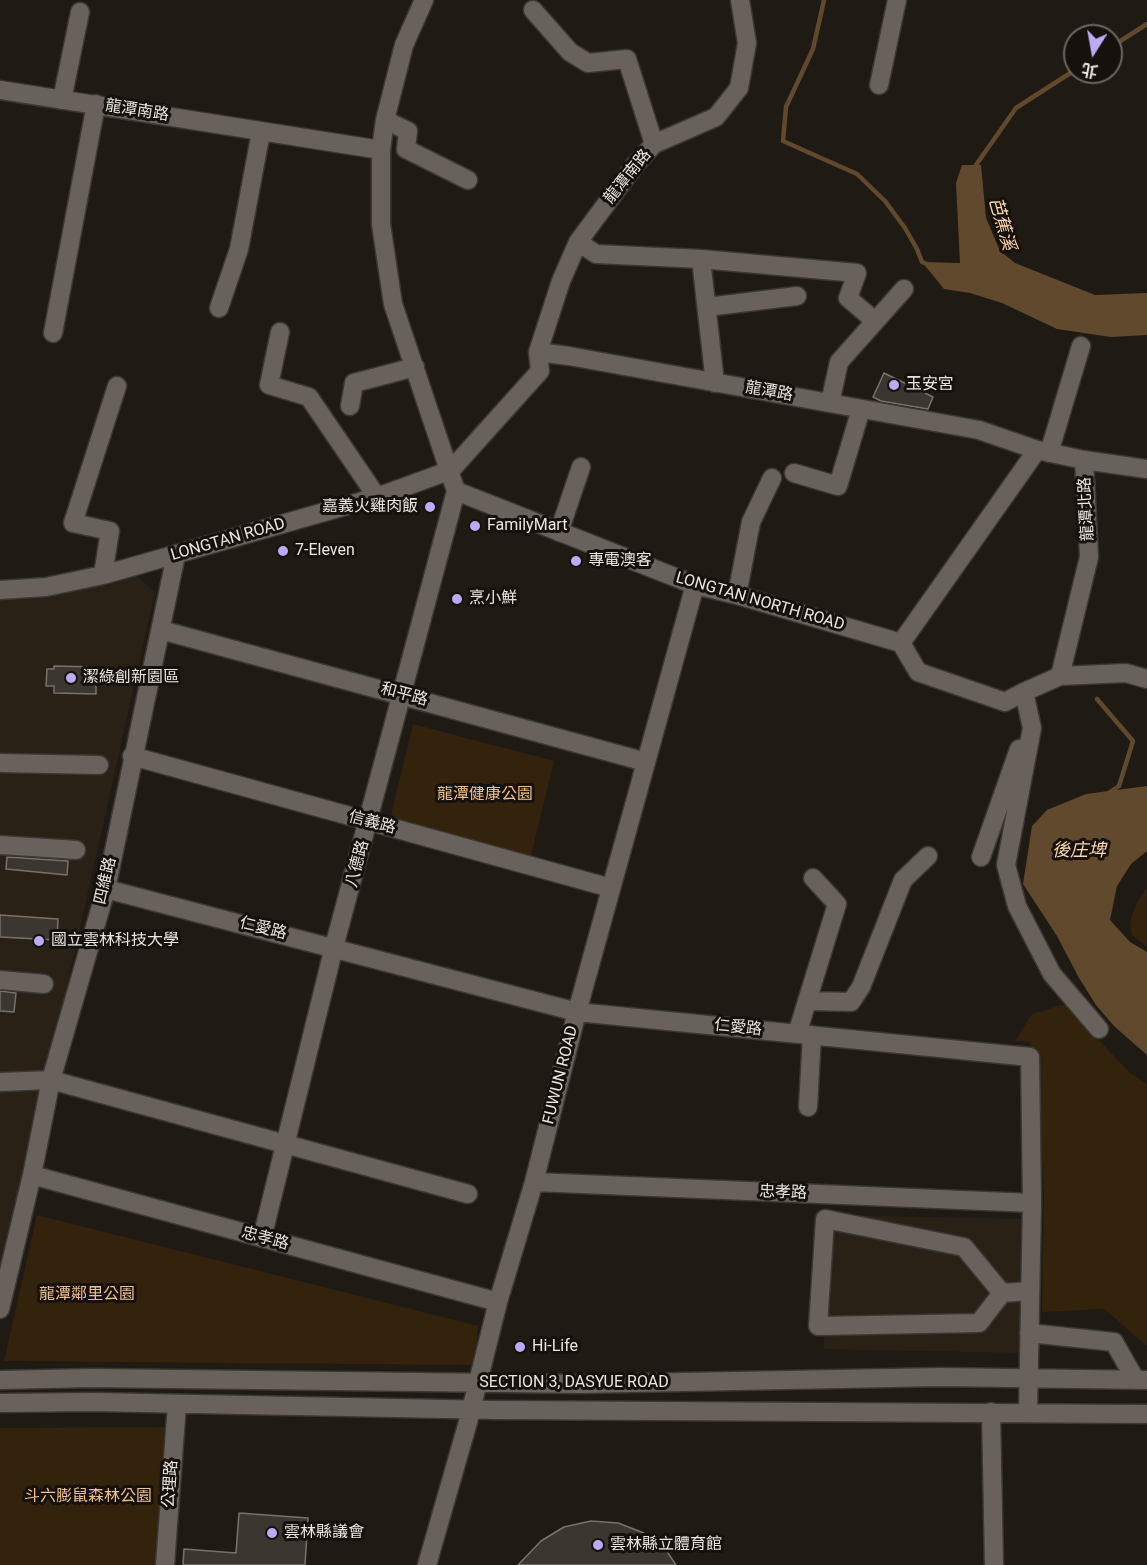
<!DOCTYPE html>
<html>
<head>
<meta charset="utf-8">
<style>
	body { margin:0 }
	#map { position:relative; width:1147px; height:1565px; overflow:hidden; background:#201a15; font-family:Roboto,"Noto Sans TC",sans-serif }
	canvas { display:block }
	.north { position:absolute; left:1063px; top:24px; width:60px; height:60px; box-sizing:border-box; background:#16110c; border:2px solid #6a6661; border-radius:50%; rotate:191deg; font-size:16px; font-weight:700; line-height:24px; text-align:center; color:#e9e5e1 }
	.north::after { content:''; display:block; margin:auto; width:21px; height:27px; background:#bbaaf6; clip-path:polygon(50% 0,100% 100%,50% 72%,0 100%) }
</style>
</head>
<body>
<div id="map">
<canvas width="1147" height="1565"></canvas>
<div class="north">北</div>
</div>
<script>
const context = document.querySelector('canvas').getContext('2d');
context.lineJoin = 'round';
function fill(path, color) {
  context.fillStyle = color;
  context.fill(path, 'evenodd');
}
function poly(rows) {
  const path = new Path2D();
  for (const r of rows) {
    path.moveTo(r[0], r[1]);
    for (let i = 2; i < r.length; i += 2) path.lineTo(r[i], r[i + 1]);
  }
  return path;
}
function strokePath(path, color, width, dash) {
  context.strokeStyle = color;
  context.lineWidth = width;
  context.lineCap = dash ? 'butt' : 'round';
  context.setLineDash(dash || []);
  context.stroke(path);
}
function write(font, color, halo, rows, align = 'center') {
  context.font = font + ' Roboto,"Noto Sans TC",sans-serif';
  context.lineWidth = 6;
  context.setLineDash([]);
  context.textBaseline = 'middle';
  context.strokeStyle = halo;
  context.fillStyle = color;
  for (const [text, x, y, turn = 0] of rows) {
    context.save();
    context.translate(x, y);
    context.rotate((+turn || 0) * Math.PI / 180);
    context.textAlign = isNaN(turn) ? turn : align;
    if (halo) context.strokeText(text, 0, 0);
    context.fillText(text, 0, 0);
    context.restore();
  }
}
fill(poly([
	[137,576,155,592,0,1286,0,596,46,593],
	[826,1215,1024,1219,1021,1353,824,1349]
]), '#2a2116');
fill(poly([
	[413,724,554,761,530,860,389,823],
	[1147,888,1147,947,1132,935,1130,922,1137,902],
	[1065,1004,1129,1072,1147,1084,1147,1346,1104,1309,1042,1312,1044,1193,1036,1058,1030,1042,1015,1041,1032,1014],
	[37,1215,478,1326,475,1365,4,1361],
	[183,1427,170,1565,0,1565,0,1428]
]), '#33220c');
fill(poly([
	[962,165,981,165,986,218,1000,251,1015,263,1095,295,1147,293,1147,335,1111,337,1057,329,1002,303,970,293,944,289,922,262,960,263,956,183],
	[1147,786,1147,851,1131,864,1117,886,1110,920,1130,942,1147,952,1147,1055,1114,1026,1096,1005,1079,978,1057,936,1023,884,1032,826,1047,810,1086,794]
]), '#61492d');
strokePath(poly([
	[824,0,813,49,786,107,783,141,857,174,885,201,905,228,917,249,922,262,927,264],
	[1111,47,1147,24],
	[976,169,976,165,1016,108,1075,70],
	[1097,699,1133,741,1119,786,1107,794]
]), '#61492d', 4.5);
const building = poly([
	[884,373,933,397,928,409,881,401,873,397,884,373],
	[54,666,96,667,96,694,54,693,54,686,46,686,47,669,54,669,54,666],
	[7,857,68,861,67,875,6,869,7,857],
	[0,915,58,919,57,940,0,937,0,915],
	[0,991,16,993,14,1012,0,1011,0,991],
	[239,1513,308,1518,305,1565,183,1565,184,1549,236,1553,239,1513],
	[591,1521,618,1523,644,1533,666,1550,676,1565,518,1565,541,1541,564,1527,591,1521]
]);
fill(building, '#3b362f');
strokePath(building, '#78726b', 1.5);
const minor = poly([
	[424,0,404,45,385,120,381,150,381,224,393,304,456,491,695,585,737,595,901,643,918,672,1005,702,1024,692,1060,676,1126,673,1147,679],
	[533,10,570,52,588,63,627,59,654,144],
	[879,85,897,0],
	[0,90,381,150],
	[62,100,80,12],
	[385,120,408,131,406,149,468,180],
	[578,242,596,254,701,259,857,273,848,298,875,321],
	[701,259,715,383],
	[707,307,797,296],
	[219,308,239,249,261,132],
	[280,332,269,385,309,397,377,497],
	[53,333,96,104],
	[538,352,561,281,578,242,635,165,654,144,716,117,739,88,747,43,740,0],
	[830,403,839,362,904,289],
	[350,406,354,383,415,367],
	[1049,453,1081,346],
	[794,473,838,486,861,409],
	[559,532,581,467],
	[103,575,110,531,73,523,117,386],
	[0,590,46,587,103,575,377,497,451,470,540,371,538,352,569,356,979,430,1037,450,1084,460,1147,469],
	[737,595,751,522,772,478],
	[161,630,646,762],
	[901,643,1037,450],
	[1060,676,1089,557,1084,460],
	[1024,692,1032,728,1006,865,1017,906,1052,974,1099,1029],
	[132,756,611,888],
	[0,763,99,765],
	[0,845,76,850],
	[981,857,1019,749],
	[106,889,577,1012,1030,1057,1032,1203,1028,1412],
	[0,980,44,984],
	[807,1001,851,1002,861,987,903,880,928,856],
	[797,1034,837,904,813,878],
	[0,1082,51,1080,468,1194],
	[808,1107,812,1035],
	[32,1175,498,1302],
	[534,1182,1032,1203],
	[262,1238,334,947,456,491],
	[1002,1293,964,1247,825,1219,818,1326,979,1323,1002,1293,1030,1291],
	[0,1309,32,1175,51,1080,106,889,176,555],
	[1029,1333,1114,1342,1135,1379],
	[0,1380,92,1378,581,1384,941,1377,1147,1380],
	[0,1403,94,1402,496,1410,1147,1414],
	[991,1412,994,1565],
	[165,1565,177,1404],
	[427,1565,468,1422,498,1302,534,1182,577,1012,695,585]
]);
strokePath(minor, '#3a3734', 21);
strokePath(minor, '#69625c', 18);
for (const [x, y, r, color] of [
	[894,385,6,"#bbaaf6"],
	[430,507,6,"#bbaaf6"],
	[475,526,6,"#bbaaf6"],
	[283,551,6,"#bbaaf6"],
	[576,561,6,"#bbaaf6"],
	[457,599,6,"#bbaaf6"],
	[71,678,6,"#bbaaf6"],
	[39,941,6,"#bbaaf6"],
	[520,1347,6,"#bbaaf6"],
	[272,1533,6,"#bbaaf6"],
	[598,1545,6,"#bbaaf6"]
]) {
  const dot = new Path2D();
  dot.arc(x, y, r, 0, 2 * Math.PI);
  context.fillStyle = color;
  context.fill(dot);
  strokePath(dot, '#16110c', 2);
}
write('16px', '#e9e5e1', '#16110c', [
	["龍潭南路",137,111,9],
	["龍潭南路",628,177,-51],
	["龍潭路",769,392,10],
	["龍潭北路",1087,509,-93],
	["LONGTAN ROAD",228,540,-16],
	["LONGTAN NORTH ROAD",760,602,16],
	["和平路",404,695,15],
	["信義路",372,823,15],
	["八德路",358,864,-75],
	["四維路",106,881,-77],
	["仁愛路",263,929,14],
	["仁愛路",738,1028,6],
	["FUWUN ROAD",561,1075,-76],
	["忠孝路",783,1193,2],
	["忠孝路",265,1239,15],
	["SECTION 3, DASYUE ROAD",574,1383],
	["公理路",171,1484,-86]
]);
write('16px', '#e9e5e1', '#16110c', [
	["玉安宮",906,385],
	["嘉義火雞肉飯",418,507,"right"],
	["FamilyMart",487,526],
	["7-Eleven",295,551],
	["專電澳客",588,561],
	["烹小鮮",469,599],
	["潔綠創新園區",83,678],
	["國立雲林科技大學",51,941],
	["Hi-Life",532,1347],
	["雲林縣議會",284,1533],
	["雲林縣立體育館",610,1545]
], 'left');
write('16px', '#edc18e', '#16110c', [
	["龍潭健康公園",485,795],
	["龍潭鄰里公園",87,1295],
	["斗六膨鼠森林公園",88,1497]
]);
write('italic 18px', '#fcd7af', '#16110c', [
	["芭蕉溪",1001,224,74],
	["後庄埤",1079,851]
]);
</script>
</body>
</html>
